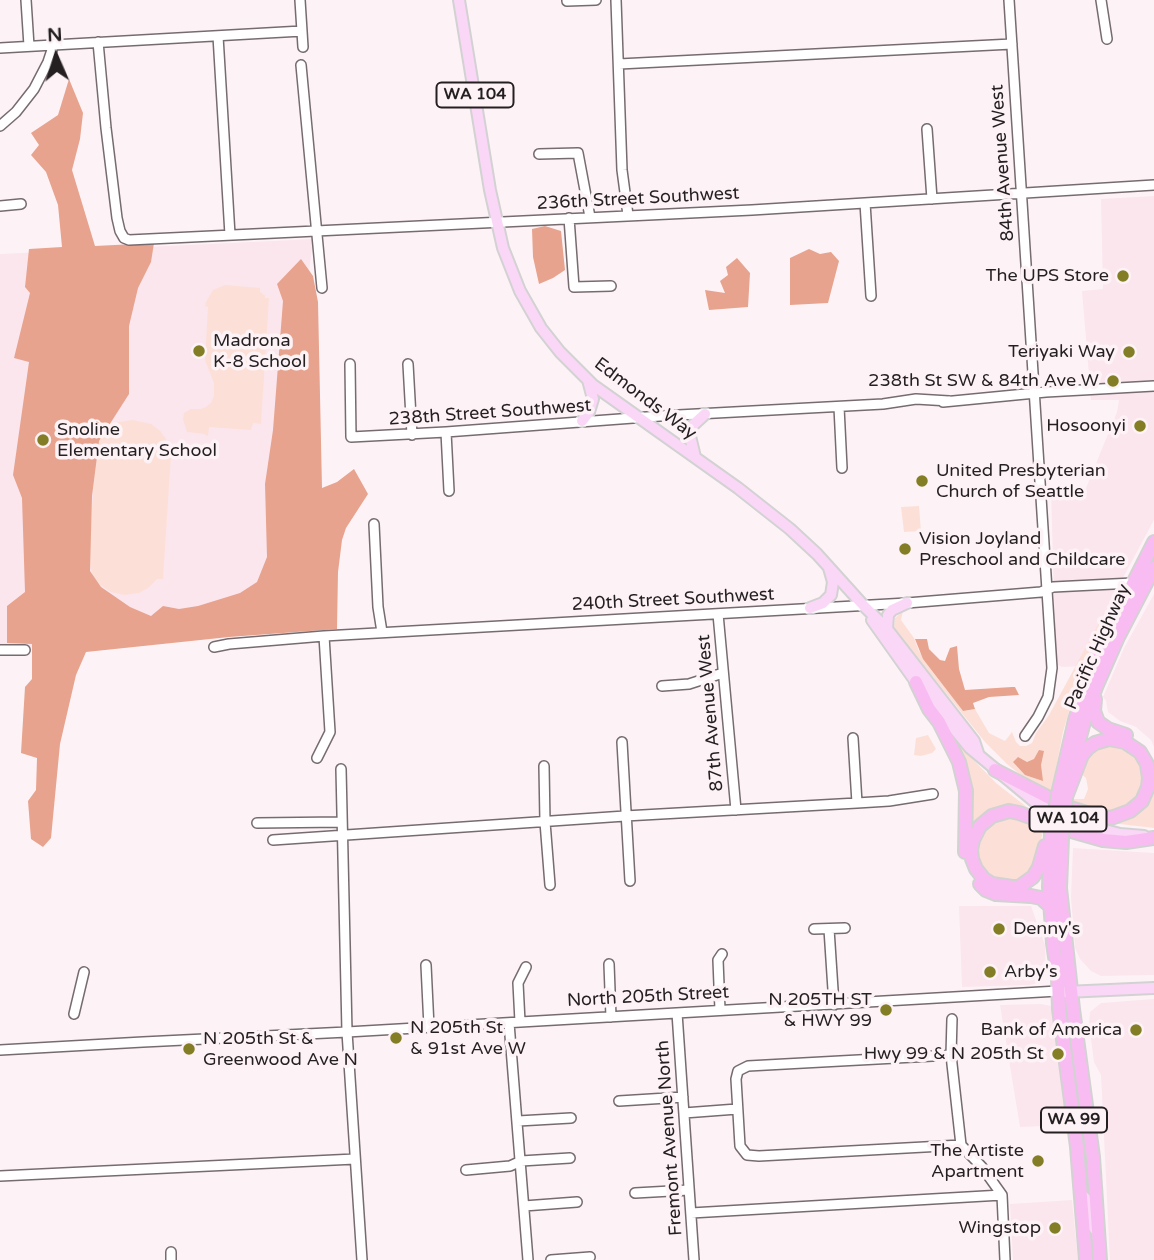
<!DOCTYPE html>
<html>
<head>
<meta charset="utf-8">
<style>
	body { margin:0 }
	#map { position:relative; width:1154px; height:1260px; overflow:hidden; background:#fdf3f7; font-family:"Varela Round",sans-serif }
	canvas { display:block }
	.north { position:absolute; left:21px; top:21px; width:70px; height:70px; -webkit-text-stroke:5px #fdf3f7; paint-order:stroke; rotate:357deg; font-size:19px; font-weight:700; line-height:28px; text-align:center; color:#241f21 }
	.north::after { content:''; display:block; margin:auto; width:24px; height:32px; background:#241f21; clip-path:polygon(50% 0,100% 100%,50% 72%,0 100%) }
</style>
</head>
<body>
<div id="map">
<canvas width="1154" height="1260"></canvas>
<div class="north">N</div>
</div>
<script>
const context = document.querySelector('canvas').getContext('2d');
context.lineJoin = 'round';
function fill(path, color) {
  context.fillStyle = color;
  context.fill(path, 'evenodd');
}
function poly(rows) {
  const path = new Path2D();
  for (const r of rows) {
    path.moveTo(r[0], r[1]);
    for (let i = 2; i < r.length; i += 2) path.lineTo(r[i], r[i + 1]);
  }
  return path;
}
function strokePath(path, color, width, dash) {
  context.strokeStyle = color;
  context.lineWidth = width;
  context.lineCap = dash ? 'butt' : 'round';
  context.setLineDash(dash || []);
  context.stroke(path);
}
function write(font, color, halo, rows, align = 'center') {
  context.font = font + ' "Varela Round",sans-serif';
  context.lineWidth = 7;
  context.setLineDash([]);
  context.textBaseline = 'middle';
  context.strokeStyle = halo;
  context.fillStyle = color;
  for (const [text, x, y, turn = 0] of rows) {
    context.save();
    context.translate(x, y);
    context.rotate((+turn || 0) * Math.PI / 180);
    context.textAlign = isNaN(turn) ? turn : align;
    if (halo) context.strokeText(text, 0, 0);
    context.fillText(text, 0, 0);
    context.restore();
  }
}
fill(poly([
	[1154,196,1154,520,1124,576,1084,666,1062,667,1056,664,1051,492,1086,488,1117,412,1119,400,1091,400,1082,291,1103,289,1101,199],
	[313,239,287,455,272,618,43,647,0,648,0,254],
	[1154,594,1154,747,1151,740,1136,727,1120,721,1108,712,1106,701,1103,697,1124,648],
	[1073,848,1154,853,1154,975,1101,976,1091,971,1080,959,1075,948,1071,897],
	[959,906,1031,906,1045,945,1046,975,1037,983,1030,985,962,987],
	[1154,999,1154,1260,1110,1260,1101,1075,1094,1062,1089,1023,1090,1012,1101,1003],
	[1041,1004,1051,1006,1055,1011,1066,1085,1067,1125,1020,1127,1000,1005],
	[1072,1200,1078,1260,1013,1260,1010,1204]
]), '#fbe6ee');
fill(poly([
	[225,285,260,288,260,292,265,296,265,298,269,298,261,424,253,423,251,430,209,427,208,436,204,434,187,432,183,419,184,413,191,409,201,409,206,407,211,403,214,396,214,383,205,360,208,307,205,306,206,302,213,290],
	[133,420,151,424,160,431,166,439,171,454,163,579,157,579,148,588,139,593,124,595,111,592,99,584,93,576,88,560,96,456,99,439,104,432,111,426,119,422],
	[919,506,921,531,904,532,901,507],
	[1112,599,1112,603,1085,661,1074,695,1063,732,1051,794,1027,780,1007,764,985,742,897,632,894,627,895,618,903,611,901,620,914,638,919,651,963,711,975,709,989,733,1005,741,1012,732,1016,742,1020,746,1026,746,1032,743,1036,733,1049,715],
	[928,735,936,749,932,753,921,756,914,755,916,738],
	[958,744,996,783,1028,808,1024,809,1004,806,991,810,978,819,971,830],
	[1115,744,1134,754,1140,763,1143,770,1143,780,1135,800,1120,811,1103,813,1071,803,1072,799,1084,799,1088,789,1086,778,1080,773,1087,757,1095,748],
	[1154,776,1154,828,1111,823,1124,818],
	[1010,815,1044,826,1035,868,1023,878,1013,882,995,879,985,871,977,857,976,848,978,837,992,820]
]), '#fce0d7');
fill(poly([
	[69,79,83,113,80,139,72,170,95,246,154,243,151,262,138,288,129,326,129,394,99,441,92,496,90,571,101,587,130,607,151,616,163,606,179,609,198,606,240,593,257,582,267,557,265,484,273,430,283,301,277,284,301,259,313,276,318,302,322,488,337,482,354,469,368,494,346,528,342,540,338,572,337,629,229,637,86,652,76,675,60,744,51,838,43,847,31,839,28,801,36,790,37,758,21,753,25,687,32,679,32,644,7,643,7,606,25,592,22,498,13,475,29,362,14,358,30,293,25,287,29,249,62,247,58,205,46,172,31,155,39,145,31,133,58,115],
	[545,226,561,231,565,270,553,278,539,284,533,257,532,229],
	[809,249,820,254,831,252,839,261,828,303,790,305,790,258],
	[737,258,750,273,748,307,709,310,705,290,725,293,720,281,728,275,726,267],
	[915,639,927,639,929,649,940,660,945,661,950,648,957,646,959,669,965,690,1012,687,1015,687,1019,695,989,697,973,703,975,709,963,711,923,659],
	[1039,750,1044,751,1041,765,1043,781,1025,775,1013,762,1018,757,1027,762,1034,759]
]), '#e7a38d');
const minor = poly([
	[26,0,29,46],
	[300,0,303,47],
	[616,0,622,170,628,215],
	[1009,0,1052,668,1048,697,1038,717,1025,736],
	[1101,0,1107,39],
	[567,1,596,0],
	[218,36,230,235],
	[98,42,106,128,117,218,120,231,124,238,129,240,752,210,1154,185],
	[0,48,302,31],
	[619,64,1012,44],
	[301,65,322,288],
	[0,126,16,112,34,89,48,62,54,44],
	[927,129,932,199],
	[539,154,578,153,590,217],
	[865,203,871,296],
	[0,206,21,204],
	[569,218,574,287,611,286],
	[350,364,351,437,446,432,660,416,883,404,916,399,949,401],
	[408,364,412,435],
	[943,402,1046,392,1154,386],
	[839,407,842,468],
	[446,432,449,491],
	[374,524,378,607,382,632],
	[718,614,736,810],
	[214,647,229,644,324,636,907,603,1041,592,1053,587,1133,583],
	[0,650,25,650],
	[662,686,689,684,723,673],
	[853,738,857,803],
	[622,742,630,881],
	[317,758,330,732,324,636],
	[544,766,545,822,550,885],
	[341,769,347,1032,362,1260],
	[257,823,342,822],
	[273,840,625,816,857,803,889,801,933,794],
	[814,929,845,928],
	[829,929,834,1005],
	[609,964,611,1017],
	[426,965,429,1027],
	[720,1010,718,960,722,954],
	[677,1013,694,1260],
	[74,1014,84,972],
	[952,1019,951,1055,961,1145,982,1167,1002,1195,1005,1260],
	[520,1022,518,983,526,967],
	[509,1023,528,1260],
	[0,1050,143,1042,347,1032,1058,991],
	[951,1055,748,1066,738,1071,736,1079,740,1146,747,1155,759,1156,961,1145],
	[619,1101,683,1097],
	[684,1113,737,1109],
	[518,1121,571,1118],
	[466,1170,510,1166,521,1161,570,1158],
	[0,1176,355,1159],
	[635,1193,689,1190],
	[524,1206,577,1202],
	[691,1213,1002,1195],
	[171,1252,171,1260],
	[551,1260,590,1257]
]);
const major = poly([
	[459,0,490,190,503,248,520,291,541,328,560,352,593,385,738,488,790,529,817,554,863,605,887,629,974,741,978,753],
	[582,421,589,412,593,399,588,380],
	[695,457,690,436,692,426,705,414],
	[810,608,823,603,831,595,833,582,829,568],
	[872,620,916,682,970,748,1035,802,1071,821,1120,834,1144,836],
	[887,629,888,615,892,610,907,603],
	[1065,992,1154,988],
	[1081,1194,1089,1202,1091,1224,1098,1233]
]);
const highway = poly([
	[916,682,929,709,939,722,959,762,966,791,965,852],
	[1095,699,1094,711,1098,722,1108,729,1126,735],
	[1073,763,1085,718,1096,687,1118,637,1154,568],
	[995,770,1067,807,1096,816,1111,818,1130,811,1142,801,1148,787,1149,778,1147,764,1140,752,1125,742,1109,739,1095,743,1088,748,1082,755,1066,797],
	[1058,794,1075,720,1091,670,1112,625,1154,542],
	[1051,833,1049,887,1053,943,1058,977,1059,1009,1077,1147,1086,1260],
	[1062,838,1060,888,1073,1009,1093,1157,1100,1260],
	[1045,846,1039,867,1033,877,1019,887,1012,887,992,884,984,879,976,869,972,859,971,850,973,840,980,826,992,816,1009,811,1019,813,1061,828,1103,840,1126,842,1154,838],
	[980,884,986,890,996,894,1031,896,1041,898,1050,906]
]);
strokePath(minor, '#766c70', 12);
strokePath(major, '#d3d2d3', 14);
strokePath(highway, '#d3d2d3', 16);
strokePath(minor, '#fff', 9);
strokePath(major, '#fbd7f7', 10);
strokePath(highway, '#f9bcf2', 12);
const highwayBridge = poly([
	[1051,833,1058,794],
	[1062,838,1066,797]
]);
strokePath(highwayBridge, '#d3d2d3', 16, []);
strokePath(highwayBridge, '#f9bcf2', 12);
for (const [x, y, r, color] of [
	[1123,276,7,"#837e25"],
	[199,351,7,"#837e25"],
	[1129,352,7,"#837e25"],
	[1113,381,7,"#837e25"],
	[1140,426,7,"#837e25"],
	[43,440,7,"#837e25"],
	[922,481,7,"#837e25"],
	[905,549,7,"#837e25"],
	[999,929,7,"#837e25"],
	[990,972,7,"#837e25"],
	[886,1010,7,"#837e25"],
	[1136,1030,7,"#837e25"],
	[396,1038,7,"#837e25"],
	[189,1049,7,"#837e25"],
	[1058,1054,7,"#837e25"],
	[1038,1161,7,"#837e25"],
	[1055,1228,7,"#837e25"]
]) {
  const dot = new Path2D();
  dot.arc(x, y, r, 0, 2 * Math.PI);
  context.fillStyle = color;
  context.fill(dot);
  strokePath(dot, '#fdf3f7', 2.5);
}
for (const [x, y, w] of [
	[475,95,77],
	[1068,819,77],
	[1074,1120,66]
]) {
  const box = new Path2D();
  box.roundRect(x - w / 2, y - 12.5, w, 25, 5);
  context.fillStyle = '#fdf3f7';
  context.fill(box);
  strokePath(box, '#241f21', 2);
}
write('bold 16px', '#241f21', null, [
	["WA 104",475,95],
	["WA 104",1068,819],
	["WA 99",1074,1120]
]);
write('18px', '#241f21', '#fdf3f7', [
	["84th Avenue West",1003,163,-94],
	["236th Street Southwest",638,199,-3],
	["Edmonds Way",645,399,37],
	["238th Street Southwest",490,413,-4],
	["240th Street Southwest",673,600,-3],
	["Pacific Highway",1098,647,-66],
	["87th Avenue West",711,713,-95],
	["North 205th Street",648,997,-3],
	["Fremont Avenue North",670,1138,-94]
]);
write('18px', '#241f21', '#fdf3f7', [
	["The UPS Store",1109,276],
	["Madrona",213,341,"left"],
	["K-8 School",213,362,"left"],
	["Teriyaki Way",1115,352],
	["238th St SW & 84th Ave W",1099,381],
	["Hosoonyi",1126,426],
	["Snoline",57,430,"left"],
	["Elementary School",57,451,"left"],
	["United Presbyterian",936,471,"left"],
	["Church of Seattle",936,492,"left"],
	["Vision Joyland",919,539,"left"],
	["Preschool and Childcare",919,560,"left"],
	["Denny's",1013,929,"left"],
	["Arby's",1004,972,"left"],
	["N 205TH ST",872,1000],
	["& HWY 99",872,1021],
	["N 205th St",410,1028,"left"],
	["& 91st Ave W",410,1049,"left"],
	["Bank of America",1122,1030],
	["N 205th St &",203,1039,"left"],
	["Greenwood Ave N",203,1060,"left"],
	["Hwy 99 & N 205th St",1044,1054],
	["The Artiste",1024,1151],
	["Apartment",1024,1172],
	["Wingstop",1041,1228]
], 'right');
</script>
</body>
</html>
